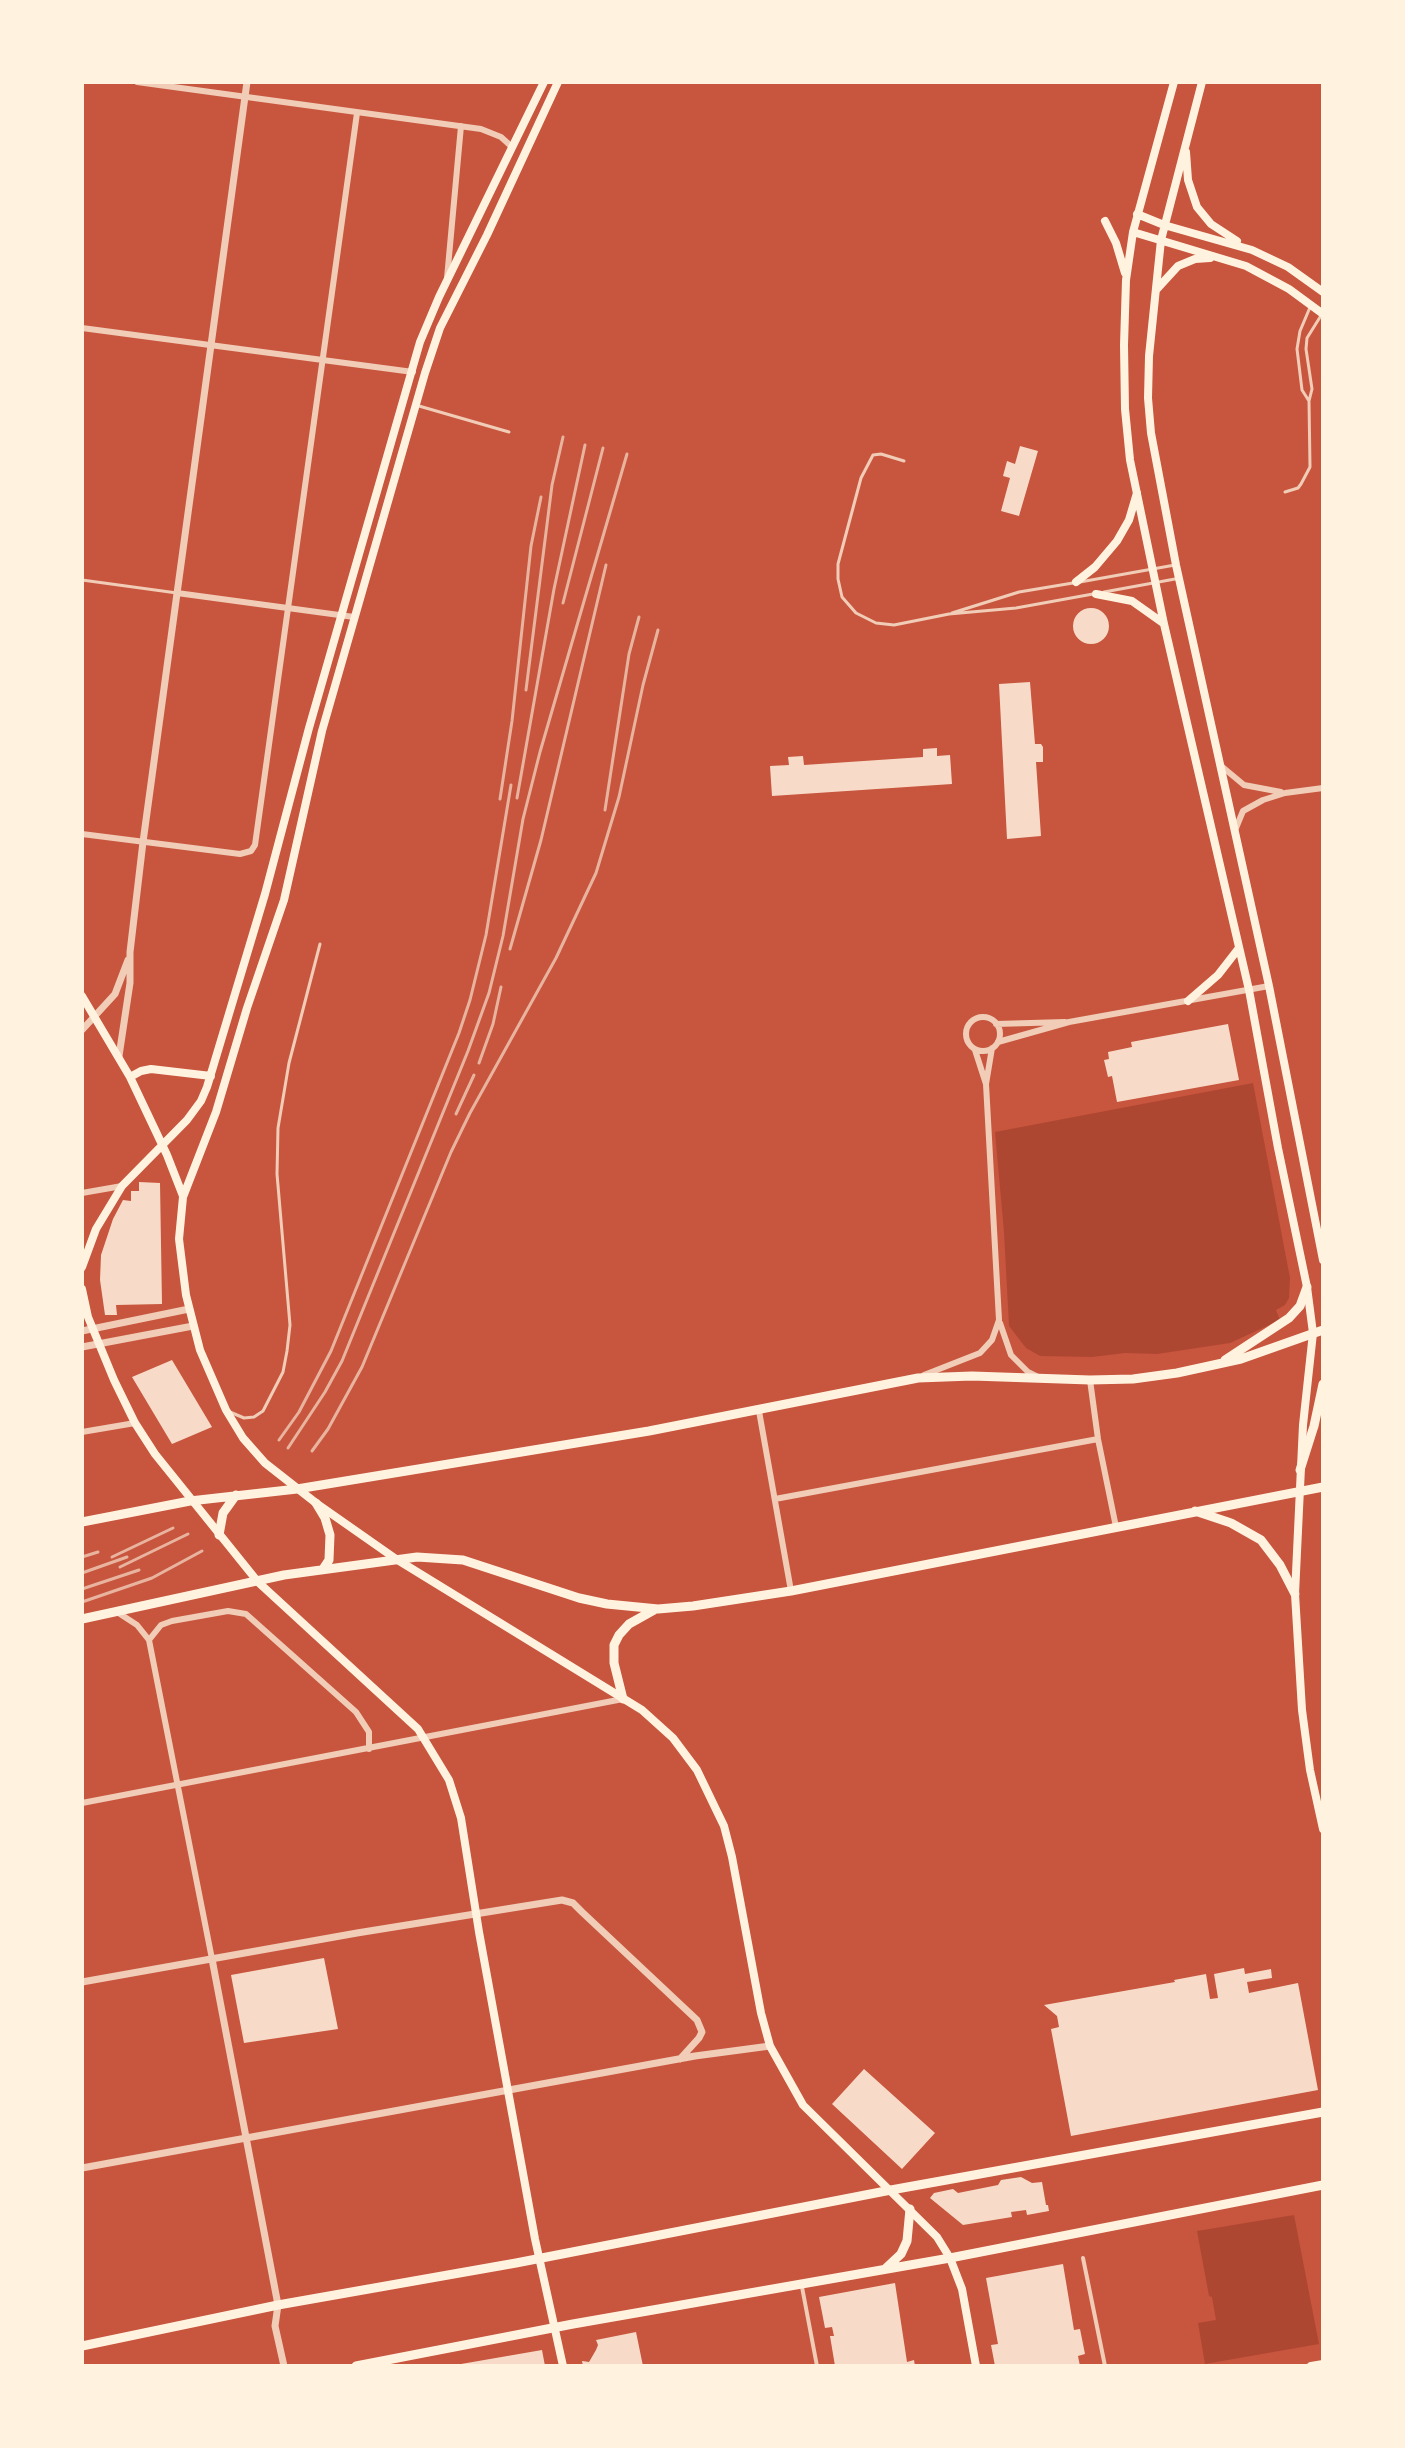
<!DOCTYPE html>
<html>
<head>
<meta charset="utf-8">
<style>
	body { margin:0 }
	#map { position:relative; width:1405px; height:2448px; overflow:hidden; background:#c8553d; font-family:Karla,sans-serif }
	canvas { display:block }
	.frame { position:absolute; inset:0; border:84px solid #fff3e0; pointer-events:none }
</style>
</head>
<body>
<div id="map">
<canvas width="1405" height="2448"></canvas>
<div class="frame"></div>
</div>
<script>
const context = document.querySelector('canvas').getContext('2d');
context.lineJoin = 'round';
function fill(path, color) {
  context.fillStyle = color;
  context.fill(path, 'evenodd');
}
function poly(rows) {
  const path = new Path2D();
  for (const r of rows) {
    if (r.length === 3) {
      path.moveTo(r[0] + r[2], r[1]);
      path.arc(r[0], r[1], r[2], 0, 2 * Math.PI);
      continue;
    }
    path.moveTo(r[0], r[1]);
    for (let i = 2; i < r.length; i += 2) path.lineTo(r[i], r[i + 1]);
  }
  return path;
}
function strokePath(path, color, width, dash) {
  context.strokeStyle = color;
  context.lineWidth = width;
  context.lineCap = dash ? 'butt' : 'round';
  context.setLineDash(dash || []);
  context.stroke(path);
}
fill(poly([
	[1253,1083,1290,1278,1289,1298,1285,1305,1276,1310,1280,1320,1230,1343,1157,1354,1125,1353,1092,1357,1040,1356,1026,1348,1009,1326,1004,1232,995,1132],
	[1294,2215,1319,2344,1205,2364,1198,2323,1216,2320,1212,2297,1209,2296,1197,2231]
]), '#ae4732');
fill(poly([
	[1020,446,1038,451,1019,516,1001,511,1010,478,1003,476,1007,461,1015,464],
	[1091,626,18],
	[1030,682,1035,744,1041,744,1043,747,1043,762,1036,762,1041,836,1007,839,999,684],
	[937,748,937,756,950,755,952,784,772,796,770,766,789,765,788,757,803,756,804,765,923,757,923,749],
	[1228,1024,1239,1080,1117,1102,1112,1076,1108,1077,1104,1060,1109,1059,1108,1052,1132,1047,1131,1042],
	[139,1182,160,1183,162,1304,116,1305,117,1315,105,1315,100,1280,101,1255,113,1219,123,1200,131,1201,131,1191,139,1191],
	[172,1360,212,1427,172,1444,132,1377],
	[324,1958,338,2029,244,2043,231,1975],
	[1244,1968,1245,1974,1271,1969,1272,1978,1247,1982,1249,1993,1298,1983,1318,2090,1071,2136,1051,2029,1059,2027,1057,2016,1044,2005,1175,1982,1174,1980,1206,1974,1210,1999,1218,1998,1214,1974],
	[864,2069,935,2133,902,2169,832,2104],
	[1021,2177,1032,2183,1042,2182,1046,2205,1048,2205,1049,2211,1027,2215,1026,2210,1011,2212,1012,2217,963,2225,930,2198,934,2193,953,2189,958,2193,998,2185,1001,2180],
	[1063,2264,1074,2330,1080,2329,1085,2354,1078,2356,1080,2366,995,2366,991,2345,998,2344,986,2278],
	[895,2283,907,2362,914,2360,915,2366,835,2366,830,2336,834,2336,832,2327,825,2328,819,2297],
	[636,2332,643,2366,583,2366,582,2361,589,2362,596,2350,598,2345,596,2340],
	[542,2350,545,2366,461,2366,461,2364]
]), '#f7dbc8');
strokePath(poly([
	[1309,401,1302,390,1297,349,1300,331,1311,305],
	[419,406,509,432],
	[904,461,881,454,873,455,861,478,838,564,838,579,842,597,856,613,876,623,894,625,949,614,1016,608,1093,594],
	[1285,492,1298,488,1301,484,1310,467,1309,401,1312,389,1306,349,1307,338,1322,314],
	[82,580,177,593],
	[1080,582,1175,565],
	[1104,592,1175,579],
	[952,613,1019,592,1073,583],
	[230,1412,244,1418,254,1417,263,1411,283,1372,287,1351,290,1325,277,1174,278,1128,289,1063,320,944]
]), '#f1ccb7', 3);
strokePath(poly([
	[1083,2258,1105,2366],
	[802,2287,817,2366]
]), '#f1ccb7', 4);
strokePath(poly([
	[137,82,481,129,501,137,512,147],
	[447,278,461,126],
	[82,328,413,372],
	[177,593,354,617],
	[1220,765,1244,785,1281,792],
	[1236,828,1243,811,1263,800,1285,793,1323,788],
	[82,834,240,854,251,851,255,845,357,113],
	[983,1034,17],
	[996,1024,1065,1022],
	[998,1042,1069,1022,1269,986],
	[986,1084,992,1048],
	[82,1193,122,1186],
	[1000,1323,1011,1355,1028,1372,1038,1377],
	[924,1375,980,1353,992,1340,999,1320,986,1084,975,1050],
	[1090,1380,1098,1439,1116,1527],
	[759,1411,791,1591],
	[82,1432,135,1423],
	[775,1499,1098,1439],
	[117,1612,137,1625,149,1640,212,1959],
	[149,1640,161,1625,172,1621,228,1611,246,1614,356,1712,369,1732,369,1749],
	[82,1803,623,1699]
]), '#f1ccb7', 6);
strokePath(poly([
	[82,1030,115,994,128,960],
	[119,1056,130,983,130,952,143,842,247,82],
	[82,1331,189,1309],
	[82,1347,193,1326],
	[212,1959,278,2305,275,2326,284,2366],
	[82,1982,357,1933,562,1900,573,1903,582,1912,697,2020,702,2032,699,2038,680,2059],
	[82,2168,695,2056,770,2046]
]), '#f1ccb7', 7);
strokePath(poly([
	[558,82,487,235,440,328,425,373,322,731,284,900,247,1008,216,1112,183,1197,179,1239,186,1295,200,1350,226,1410,243,1438,265,1463,316,1503,396,1559,642,1710,673,1738,697,1770,724,1826,732,1857,761,2013,770,2046,803,2105,937,2237,950,2258,962,2289,976,2366],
	[1174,82,1133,232,1126,280,1124,345,1125,409,1130,460,1164,624,1249,990,1278,1148,1307,1287,1313,1333,1303,1425,1295,1594,1302,1710,1310,1770,1323,1829],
	[1202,82,1161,240,1149,356,1148,398,1151,433,1176,565,1269,986,1323,1260],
	[1186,152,1188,180,1197,207,1211,224,1237,241],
	[1137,214,1164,225,1252,250,1288,267,1323,292],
	[1105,221,1116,243,1125,273],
	[1133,232,1246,266,1289,289,1323,314],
	[1156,290,1178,266,1195,259,1210,258],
	[1076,582,1095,567,1117,541,1129,520,1137,493],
	[1096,594,1132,601,1163,623],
	[82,996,130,1077,167,1155,183,1196],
	[1188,1001,1218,975,1239,948],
	[130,1077,141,1071,151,1069,211,1076],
	[82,1267,96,1229,122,1186,187,1120,201,1101,207,1087,265,894,309,728,420,342,439,297,544,82],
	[82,1289,88,1317,114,1380,135,1423,155,1454,258,1582,418,1729,449,1780,461,1818,479,1932,535,2239,563,2366],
	[1311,2366,1323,2364]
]), '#fff3e0', 8);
strokePath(poly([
	[885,2269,901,2254,907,2241,910,2209],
	[82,2346,278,2305,516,2263,891,2190,1323,2112],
	[356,2366,573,2324,950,2258,1323,2185]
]), '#fff3e0', 9);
strokePath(poly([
	[1225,1360,1289,1318,1300,1306,1307,1287],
	[1300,1470,1314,1426,1323,1384],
	[316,1503,325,1518,330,1535,329,1560,323,1569],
	[1195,1511,1231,1523,1261,1540,1280,1565,1295,1594],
	[82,1522,190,1501,297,1489,649,1431,918,1378,972,1376,1090,1380,1133,1379,1177,1373,1241,1359,1323,1330],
	[219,1535,223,1513,236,1495],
	[82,1619,284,1575,417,1557,463,1560,579,1598,607,1604,658,1609,693,1606,791,1591,1323,1487],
	[623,1699,614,1663,614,1645,619,1635,629,1624,654,1610]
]), '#fff3e0', 9);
strokePath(poly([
	[563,603,603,448],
	[526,690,552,485,563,437],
	[517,798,554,589,585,445],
	[500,799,512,721,531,546,541,497],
	[605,810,629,654,639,617],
	[510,949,541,840,606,565],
	[479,1063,493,1024,501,987],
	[456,1114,474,1075],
	[279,1440,299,1412,331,1351,459,1033,470,1000,486,935,511,785],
	[288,1448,325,1392,342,1361,468,1051,489,993,503,936,523,819,540,752,627,454],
	[312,1451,328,1429,362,1367,451,1152,470,1113,556,958,596,873,619,797,643,685,658,630],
	[82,1557,98,1552],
	[112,1557,173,1528],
	[120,1567,188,1534],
	[82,1573,127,1557],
	[82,1589,139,1570],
	[82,1602,152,1578,202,1551]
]), '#e9b49f', 3);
</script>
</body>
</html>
